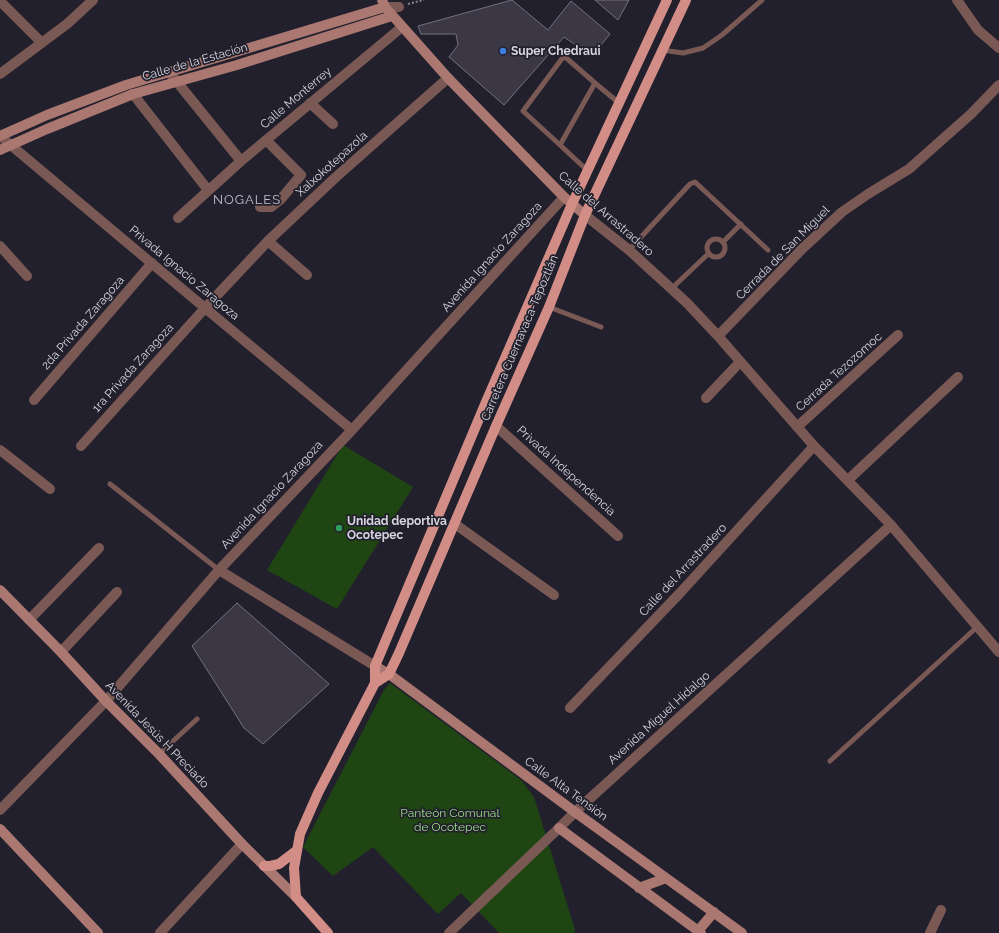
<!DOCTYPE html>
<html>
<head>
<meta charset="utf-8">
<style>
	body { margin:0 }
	canvas { display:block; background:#22202d }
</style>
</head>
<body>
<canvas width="999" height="933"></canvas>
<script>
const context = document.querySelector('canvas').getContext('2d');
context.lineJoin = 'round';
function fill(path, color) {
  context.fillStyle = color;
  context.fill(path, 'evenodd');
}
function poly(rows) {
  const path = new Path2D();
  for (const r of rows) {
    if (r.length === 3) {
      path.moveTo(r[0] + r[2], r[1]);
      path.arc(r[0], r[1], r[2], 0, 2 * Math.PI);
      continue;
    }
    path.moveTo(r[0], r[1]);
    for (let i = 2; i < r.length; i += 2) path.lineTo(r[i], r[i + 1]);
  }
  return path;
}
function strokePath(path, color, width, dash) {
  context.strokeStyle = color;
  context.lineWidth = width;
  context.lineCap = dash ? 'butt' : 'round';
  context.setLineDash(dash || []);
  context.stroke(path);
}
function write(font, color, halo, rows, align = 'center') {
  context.font = font + ' Raleway,sans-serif';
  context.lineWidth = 3.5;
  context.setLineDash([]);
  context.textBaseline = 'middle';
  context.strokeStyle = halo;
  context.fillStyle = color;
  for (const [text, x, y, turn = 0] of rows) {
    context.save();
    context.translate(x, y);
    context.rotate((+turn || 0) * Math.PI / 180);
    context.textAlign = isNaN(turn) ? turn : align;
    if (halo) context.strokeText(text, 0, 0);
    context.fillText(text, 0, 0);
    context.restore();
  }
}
fill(poly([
	[343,445,413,487,337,609,267,570],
	[390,683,521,780,534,797,575,930,574,933,499,933,461,893,438,914,373,847,333,876,303,847,384,690]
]), '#1f4512');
const building = poly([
	[512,0,548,30,571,1,610,34,592,56,564,37,504,105,449,57,458,45,456,34,421,34,418,26,512,0],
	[595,0,629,0,618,20,595,0],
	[237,603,329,684,263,744,244,728,192,646,237,603]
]);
fill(building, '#3b3745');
strokePath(building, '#74707f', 1);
strokePath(poly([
	[408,4,424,0]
]), '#85838e', 2, [2, 2]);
strokePath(poly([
	[662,50,683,53,703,48,722,35,762,0],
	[560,145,523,111,564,56,595,83],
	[588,171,560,145,595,83,619,103],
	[716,248,9],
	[723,242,741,224],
	[629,250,690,184,695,182,768,250],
	[671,289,708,254],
	[549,307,601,327],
	[110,484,219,570],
	[159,754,197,719],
	[830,761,977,627]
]), '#7a5955', 5);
strokePath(poly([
	[957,0,978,30,999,48],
	[0,1,42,43],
	[385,7,399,7],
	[169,72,241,161],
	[0,74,67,24,93,0],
	[133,94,208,190],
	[310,103,333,124],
	[0,136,205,308,352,430],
	[260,207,271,207,281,199,301,175,266,140],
	[585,215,629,250,687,303,718,336,814,446,891,525,999,652],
	[178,218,241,161,402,27],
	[268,241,307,275],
	[0,246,27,276],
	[718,336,803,248,842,212,868,194,909,169,971,114,999,85],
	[706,398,740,362],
	[34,400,152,263],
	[496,426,618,536],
	[797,427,898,335],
	[81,446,205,308,268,241,336,177,448,78],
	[0,450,50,489],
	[848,480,958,377],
	[455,524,554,595],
	[219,570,375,666],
	[29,620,99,548],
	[61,652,117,592],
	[570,708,680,593,814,446],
	[0,810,106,701,219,570,352,430,564,197],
	[160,933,242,844],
	[449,933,559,828,575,812,891,525],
	[930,933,941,910]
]), '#7a5955', 10);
strokePath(poly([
	[382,0,385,7,448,78,564,197,585,215],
	[0,136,47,115,126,85,385,7],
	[0,150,47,129,133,94,237,65,392,16],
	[0,590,61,652,106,701,159,754,242,844,296,897],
	[375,666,389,674,575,812,742,933],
	[559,828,701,933],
	[0,829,98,933],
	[639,888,666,878],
	[698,931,714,912]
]), '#ab7771', 10);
strokePath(poly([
	[375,683,375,666,486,402,572,204,667,0],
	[264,866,270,866,279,864,296,851],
	[328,933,296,897,294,868,300,834,318,793,375,683,389,674,399,653,496,426,549,307,585,215,686,0]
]), '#d28e86', 10);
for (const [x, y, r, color] of [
	[503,51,4,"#3f7fe0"],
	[339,528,4,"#2e9e5b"]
]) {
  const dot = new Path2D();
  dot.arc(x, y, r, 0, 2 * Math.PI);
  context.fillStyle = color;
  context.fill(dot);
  strokePath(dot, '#22202d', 1.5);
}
write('bold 12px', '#d6d5de', '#22202d', [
	["Super Chedraui",511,51],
	["Unidad deportiva",347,521],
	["Ocotepec",347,535]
], 'left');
write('12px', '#d6d5de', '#22202d', [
	["Calle de la Estación",195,62,-16],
	["Calle Monterrey",296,98,-40],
	["Xalxokotepazola",332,164,-42],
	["Calle del Arrastradero",606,214,41],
	["Cerrada de San Miguel",783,253,-45],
	["Avenida Ignacio Zaragoza",492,257,-48],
	["Privada Ignacio Zaragoza",184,273,40],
	["2da Privada Zaragoza",83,323,-49],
	["Carretera Cuernavaca-Tepoztlán",520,338,-67],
	["1ra Privada Zaragoza",133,368,-48],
	["Cerrada Tezozomoc",839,372,-42],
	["Privada Independencia",566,471,42],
	["Avenida Ignacio Zaragoza",272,495,-47],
	["Calle del Arrastradero",683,570,-47],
	["Avenida Miguel Hidalgo",659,718,-42],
	["Avenida Jesús H Preciado",157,735,46],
	["Calle Alta Tensión",566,789,36]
]);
write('12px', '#9ada87', '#22202d', [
	["Panteón Comunal",450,813],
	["de Ocotepec",450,827]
]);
context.letterSpacing = '1px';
write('13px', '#c0becf', '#22202d', [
	["NOGALES",247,200]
]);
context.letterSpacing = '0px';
</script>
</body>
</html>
